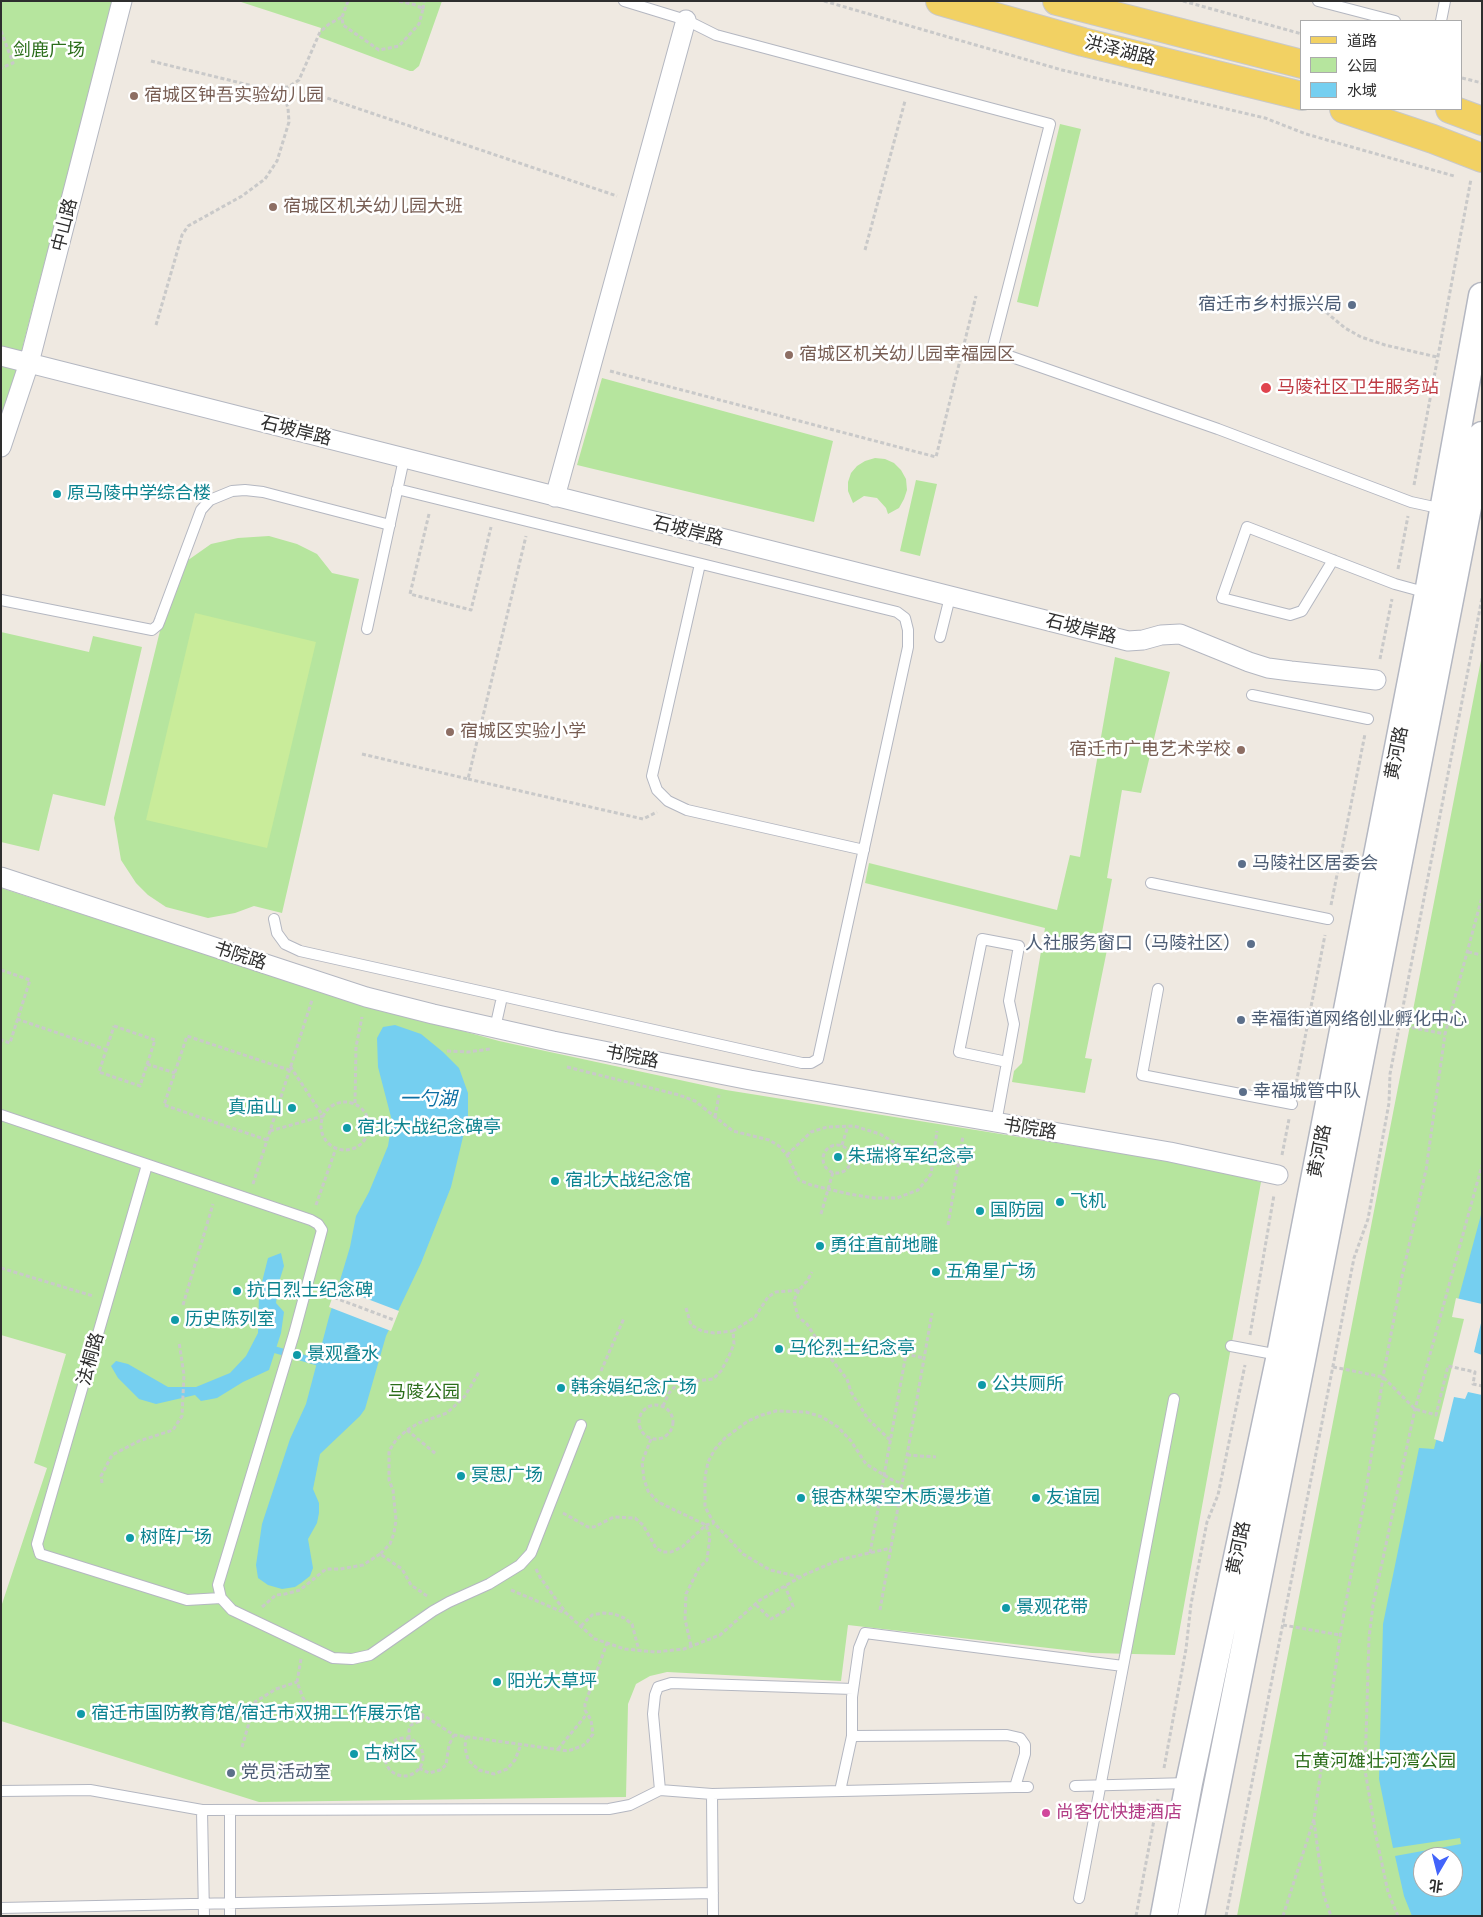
<!DOCTYPE html>
<html>
<head>
<meta charset="utf-8">
<style>
	body { margin:0 }
	#map { position:relative; width:1483px; height:1917px; overflow:hidden; background:#efe9e1; font-family:Montserrat,"Noto Sans SC",sans-serif }
	canvas { display:block }
	.frame { position:absolute; inset:0; border:2px solid #2e2e2e; pointer-events:none }
	.legend { position:absolute; left:1300px; top:20px; width:162px; height:90px; box-sizing:border-box; background:#fff; border:1px solid #ababab; margin:0; padding:6px 9px; list-style:none; font-size:15px; color:#2e2e2e }
	.legend li { display:flex; align-items:center; gap:10px; height:25px }
	.legend b { width:25px; border:1px solid #ababab }
	.north { position:absolute; left:1413px; top:1847px; width:50px; height:50px; box-sizing:border-box; background:#fff; border:1px solid #ababab; border-radius:50%; rotate:188deg; font-size:14px; font-weight:700; line-height:20px; text-align:center; color:#2e2e2e }
	.north::after { content:''; display:block; margin:auto; width:18px; height:22px; background:#4264fb; clip-path:polygon(50% 0,100% 100%,50% 72%,0 100%) }
</style>
</head>
<body>
<div id="map">
<canvas width="1483" height="1917"></canvas>
<div class="frame"></div>
<ul class="legend">
<li><b style="height:6px;background:#f2d163"></b>道路</li>
<li><b style="height:14px;background:#b6e59e"></b>公园</li>
<li><b style="height:14px;background:#75cff0"></b>水域</li>
</ul>
<div class="north">北</div>
</div>
<script>
const context = document.querySelector('canvas').getContext('2d');
context.lineJoin = 'round';
function fill(path, color) {
  context.fillStyle = color;
  context.fill(path, 'evenodd');
}
function poly(rows) {
  const path = new Path2D();
  for (const r of rows) {
    if (r.length === 3) {
      path.moveTo(r[0] + r[2], r[1]);
      path.arc(r[0], r[1], r[2], 0, 2 * Math.PI);
      continue;
    }
    path.moveTo(r[0], r[1]);
    for (let i = 2; i < r.length; i += 2) path.lineTo(r[i], r[i + 1]);
  }
  return path;
}
function strokePath(path, color, width, dash) {
  context.strokeStyle = color;
  context.lineWidth = width;
  context.lineCap = dash ? 'butt' : 'round';
  context.setLineDash(dash || []);
  context.stroke(path);
}
function write(font, color, halo, rows, align = 'center') {
  context.font = font + ' Montserrat,"Noto Sans SC",sans-serif';
  context.lineWidth = 5;
  context.setLineDash([]);
  context.textBaseline = 'middle';
  context.strokeStyle = halo;
  context.fillStyle = color;
  for (const [text, x, y, turn = 0] of rows) {
    context.save();
    context.translate(x, y);
    context.rotate((+turn || 0) * Math.PI / 180);
    context.textAlign = isNaN(turn) ? turn : align;
    if (halo) context.strokeText(text, 0, 0);
    context.fillText(text, 0, 0);
    context.restore();
  }
}
fill(poly([
	[1,1,113,1,23,345,20,377,1,431],
	[238,1,442,1,419,66,413,71,410,71,319,37,321,28],
	[1060,124,1081,129,1038,307,1017,302],
	[602,378,833,441,814,522,577,465],
	[875,458,885,459,894,463,901,470,906,479,907,490,904,499,899,508,888,514,886,508,877,498,864,496,853,503,848,491,848,482,851,473,857,466,865,461],
	[916,480,937,484,920,556,900,551],
	[269,536,297,544,317,554,332,573,359,579,282,913,254,906,235,913,208,918,166,907,148,895,136,883,121,860,114,818,172,582,184,563,211,544,238,538],
	[1,632,89,652,93,636,142,647,105,806,53,794,39,851,1,842],
	[1482,655,1482,1916,1237,1916],
	[1423,1857,1453,1857,1453,1887,1423,1887],
	[1115,657,1170,672,1141,793,1122,790,1107,878,1112,879,1100,943,1108,945,1085,1058,1092,1059,1085,1093,1012,1082,1014,1071,1022,1063,1045,928,865,883,869,863,1057,910,1070,855,1080,857],
	[1,888,329,994,499,1041,726,1090,1188,1164,1261,1182,1175,1655,1092,1653,848,1625,841,1681,667,1672,650,1676,636,1684,628,1704,626,1797,259,1802,1,1721,1,1607,47,1468,34,1463,66,1354,1,1335]
]), '#b6e59e');
fill(poly([
	[195,613,316,642,267,848,146,820]
]), '#c9ec9a');
fill(poly([
	[395,1025,421,1034,443,1052,459,1068,468,1093,468,1116,451,1187,421,1263,386,1336,365,1409,360,1416,320,1454,313,1489,319,1503,319,1513,317,1523,308,1539,313,1568,310,1576,301,1583,295,1587,282,1589,268,1585,258,1578,256,1565,262,1524,290,1439,306,1404,329,1317,350,1247,356,1216,369,1192,388,1146,392,1121,378,1067,377,1038,383,1027],
	[1482,1211,1482,1916,1412,1916,1404,1896,1395,1856,1461,1844,1460,1838,1393,1848,1379,1779,1383,1624,1419,1448,1434,1449,1467,1317,1454,1315],
	[1423,1857,1453,1857,1453,1887,1423,1887],
	[281,1253,284,1266,279,1282,276,1303,284,1312,281,1333,269,1370,243,1382,217,1398,201,1401,195,1395,156,1404,139,1399,118,1378,111,1366,116,1361,128,1364,168,1387,196,1387,230,1373,246,1356,258,1333,259,1294,268,1258]
]), '#75cff0');
fill(poly([
	[336,1287,399,1311,391,1331,329,1307],
	[1456,1298,1482,1304,1482,1319,1474,1352,1482,1355,1482,1395,1468,1392,1465,1399,1454,1397,1443,1442,1434,1439,1464,1319,1452,1317]
]), '#efe9e1');
strokePath(poly([
	[276,1350,317,1362]
]), '#75cff0', 7);
const service = poly([
	[624,1,686,20,716,35,1050,124,992,350,1218,429,1411,502,1443,509],
	[1318,1,1395,21],
	[1441,21,1445,1],
	[1333,560,1302,611,1290,615,1222,598,1247,527,1395,584,1428,593],
	[700,564,652,776,657,790,668,801,687,810,864,850],
	[1,600,152,630,158,625,160,620,201,510,210,500,232,491,245,490,263,492,390,525],
	[367,629,404,459],
	[940,637,950,597],
	[1252,695,1368,719],
	[1151,883,1328,919],
	[274,919,277,933,285,944,300,951,802,1063,811,1063,818,1059,908,647,908,630,905,618,897,612,397,489],
	[1158,989,1142,1075,1292,1104],
	[495,1028,502,997],
	[1,1115,311,1220,318,1224,322,1230,294,1334,218,1585,221,1598,232,1610,333,1658,352,1659,370,1655,433,1611,449,1602,489,1584,520,1565,531,1553,581,1425],
	[996,1123,1014,1024,1009,1001,1019,946,982,939,959,1052,1007,1062],
	[147,1165,37,1544,40,1554,187,1600,221,1598],
	[1231,1346,1279,1355],
	[852,1736,1007,1735,1020,1738,1025,1745,1025,1754,1015,1787,1028,1787],
	[1075,1786,1189,1783],
	[660,1790,653,1714,655,1695,658,1687,671,1683,853,1689],
	[1,1791,90,1790,202,1810,609,1809,630,1805,660,1790,712,1794,1015,1787],
	[840,1791,852,1736,852,1697,859,1648,865,1633,1123,1666],
	[712,1794,713,1916],
	[202,1810,204,1916],
	[230,1810,230,1916],
	[1079,1898,1174,1399],
	[1,1908,713,1893]
]);
const minor = poly([
	[1,356,1128,641,1143,640,1161,635,1180,634,1249,662,1268,668,1291,671,1376,680],
	[1,447,29,363,122,1],
	[555,497,686,20],
	[1,877,366,997,433,1014,553,1041,750,1080,1170,1152,1278,1175]
]);
const secondary = poly([
	[1164,1916,1189,1783,1280,1355,1428,593,1482,296],
	[1191,1916,1302,1360,1482,435]
]);
const primary = poly([
	[940,1,1083,42,1302,96],
	[1057,1,1302,64],
	[1344,109,1433,139,1482,158],
	[1450,109,1482,121]
]);
strokePath(service, '#b4b7c1', 12);
strokePath(minor, '#b4b7c1', 21);
strokePath(secondary, '#b4b7c1', 29);
strokePath(primary, '#c9c9c9', 30);
strokePath(poly([
	[348,1,342,17,343,25,379,50,399,46,419,24,423,9,416,5,398,1],
	[824,1,1062,70,1265,118,1306,134,1454,176],
	[1183,1,1302,34],
	[423,9,424,1],
	[1,31,13,63,1,68],
	[151,61,249,85,274,88,288,87,299,80,320,32,329,24,342,17],
	[1462,78,1482,83],
	[315,94,617,196],
	[865,250,905,101],
	[1321,308,1345,328,1361,337,1385,345,1437,357],
	[156,325,182,235,188,226,242,196,265,179,277,161,289,122,288,108,281,87],
	[964,344,977,347],
	[610,371,936,457,976,296],
	[1414,485,1471,179],
	[429,514,410,594,471,610,491,527],
	[1398,569,1408,516],
	[1380,659,1392,599],
	[362,754,468,779,526,536],
	[468,779,643,819,657,812],
	[1331,905,1365,734],
	[1468,952,1482,955],
	[1,970,30,980,10,1043,1,1040],
	[17,1019,107,1050],
	[1399,1025,1445,1034],
	[114,1026,155,1040,140,1086,99,1072,114,1026],
	[447,1051,468,1052,490,1049],
	[147,1064,175,1073],
	[567,1067,679,1095,695,1101,733,1131,769,1140,779,1146,787,1155,799,1180,811,1185,849,1194,874,1198,897,1198,918,1190,931,1174,937,1131],
	[1295,1089,1325,935],
	[345,1126,24],
	[355,1103,356,1047,362,1017],
	[715,1117,719,1095],
	[270,1131,323,1116,290,1066],
	[267,1140,164,1105,187,1036,289,1070],
	[837,1159,14],
	[842,1145,848,1126],
	[787,1155,811,1132,827,1127,854,1126,880,1134,912,1153,959,1161],
	[1282,1155,1289,1119],
	[253,1184,312,1000],
	[316,1205,336,1148],
	[821,1214,833,1172],
	[948,1225,963,1136],
	[1,1268,93,1296],
	[799,1290,794,1300,796,1309,798,1317,807,1324,816,1338,818,1350,832,1360,847,1379,851,1392,868,1419,890,1440],
	[322,1293,394,1320],
	[183,1305,213,1204],
	[686,1308,691,1325,702,1331,714,1333,733,1331],
	[1250,1335,1274,1195],
	[1333,1367,1383,1377,1415,1409,1436,1415,1448,1366,1475,1372,1473,1384,1482,1386],
	[601,1371,624,1318],
	[656,1422,17],
	[663,1406,669,1393,678,1383,713,1379,721,1371,729,1356,734,1344,733,1331,755,1317,768,1297,776,1292,799,1290,807,1281,812,1272],
	[407,1430,436,1454],
	[651,1439,642,1462,644,1479,648,1491,658,1502,706,1525,710,1536,707,1560,699,1568,686,1594,685,1619,691,1646],
	[907,1455,936,1457],
	[102,1483,101,1476,112,1455,139,1441,173,1430,182,1416,184,1375,179,1342],
	[563,1513,588,1527,594,1527,614,1517,635,1518,643,1525,656,1548,663,1552,671,1552,682,1547,706,1525,714,1523],
	[870,1553,906,1354,924,1358],
	[536,1569,540,1577,566,1613,595,1639,625,1649,655,1652,684,1649,720,1635,760,1600,806,1574,839,1560,891,1548],
	[800,1577,770,1570,743,1554,714,1523,705,1507,705,1477,708,1462,715,1449,725,1438,748,1421,762,1415,776,1411,806,1412,822,1417,838,1427,851,1441,866,1464,894,1481,902,1483],
	[511,1590,565,1613],
	[427,1596,411,1585,402,1569,380,1554,390,1544,394,1533,396,1520,393,1490,389,1480,389,1451,396,1440,407,1430,419,1423,447,1413,465,1396,479,1372],
	[756,1605,771,1619,793,1606,785,1586],
	[262,1607,276,1595,285,1594,300,1590,326,1569,340,1569,363,1565,380,1554],
	[880,1610,932,1313],
	[1283,1625,1340,1635],
	[581,1626,592,1615,604,1613,614,1614,624,1618,632,1624,639,1651],
	[301,1659,297,1682,303,1698,319,1716,330,1719,412,1708,454,1735,568,1751,582,1746,587,1742,593,1734,591,1720,585,1710,585,1704,607,1643],
	[466,1736,465,1748,468,1760,479,1770,494,1774,507,1769,515,1760,521,1744],
	[404,1757,19],
	[409,1739,409,1730,411,1725,420,1721,424,1715],
	[242,1747,255,1702,276,1689,297,1682],
	[558,1749,587,1714],
	[419,1768,429,1773,440,1770,446,1765,449,1745,454,1735],
	[1164,1768,1186,1649,1191,1604,1207,1522,1218,1495,1245,1365],
	[1314,1821,1324,1896,1331,1916],
	[1136,1916,1158,1799],
	[1226,1916,1354,1258,1368,1219,1389,1103,1390,1074,1482,598],
	[1283,1916,1314,1819,1341,1630,1365,1497,1383,1377,1401,1281,1426,1170,1445,1034,1482,897],
	[1398,1916,1388,1892,1376,1836,1365,1770,1369,1638,1373,1605,1415,1409,1482,1165]
]), '#c9c9c9', 3, [4, 2.5]);
strokePath(service, '#fff', 10);
strokePath(minor, '#fff', 19);
strokePath(secondary, '#fff', 26);
strokePath(primary, '#f2d163', 28);
for (const [x, y, r, color] of [
	[134,96,5,"#8d6e63"],
	[273,207,5,"#8d6e63"],
	[1352,305,5,"#5c6f8a"],
	[789,355,5,"#8d6e63"],
	[1266,388,6,"#e0444e"],
	[57,494,5,"#0f9aa8"],
	[450,732,5,"#8d6e63"],
	[1241,750,5,"#8d6e63"],
	[1242,864,5,"#5c6f8a"],
	[1251,944,5,"#5c6f8a"],
	[1241,1020,5,"#5c6f8a"],
	[1243,1092,5,"#5c6f8a"],
	[292,1108,5,"#0f9aa8"],
	[347,1128,5,"#0f9aa8"],
	[838,1157,5,"#0f9aa8"],
	[555,1181,5,"#0f9aa8"],
	[1060,1202,5,"#0f9aa8"],
	[980,1211,5,"#0f9aa8"],
	[820,1246,5,"#0f9aa8"],
	[936,1272,5,"#0f9aa8"],
	[237,1291,5,"#0f9aa8"],
	[175,1320,5,"#0f9aa8"],
	[779,1349,5,"#0f9aa8"],
	[297,1355,5,"#0f9aa8"],
	[982,1385,5,"#0f9aa8"],
	[561,1388,5,"#0f9aa8"],
	[461,1476,5,"#0f9aa8"],
	[801,1498,5,"#0f9aa8"],
	[1036,1498,5,"#0f9aa8"],
	[130,1538,5,"#0f9aa8"],
	[1006,1608,5,"#0f9aa8"],
	[497,1682,5,"#0f9aa8"],
	[81,1714,5,"#0f9aa8"],
	[354,1754,5,"#0f9aa8"],
	[231,1773,5,"#5c6f8a"],
	[1046,1813,5,"#d1479c"]
]) {
  const dot = new Path2D();
  dot.arc(x, y, r, 0, 2 * Math.PI);
  context.fillStyle = color;
  context.fill(dot);
  strokePath(dot, '#fff', 2);
}
write('18px', '#2c6e1b', '#fff', [
	["剑鹿广场",49,51],
	["马陵公园",424,1393],
	["古黄河雄壮河湾公园",1375,1762]
]);
write('18px', '#2e2e2e', '#fff', [
	["洪泽湖路",1120,51,14],
	["中山路",65,225,-76],
	["石坡岸路",296,431,14],
	["石坡岸路",688,531,14],
	["石坡岸路",1081,629,14],
	["黄河路",1397,753,-79],
	["书院路",240,956,18],
	["书院路",632,1057,11],
	["书院路",1030,1129,9],
	["黄河路",1320,1151,-79],
	["法桐路",91,1359,-74],
	["黄河路",1239,1548,-78]
]);
write('18px', '#785e54', '#fff', [
	["宿城区钟吾实验幼儿园",144,96],
	["宿城区机关幼儿园大班",283,207],
	["宿城区机关幼儿园幸福园区",799,355],
	["宿城区实验小学",460,732],
	["宿迁市广电艺术学校",1231,750,"right"]
], 'left');
write('18px', '#4e5e75', '#fff', [
	["宿迁市乡村振兴局",1342,305,"right"],
	["马陵社区居委会",1252,864],
	["人社服务窗口（马陵社区）",1241,944,"right"],
	["幸福街道网络创业孵化中心",1251,1020],
	["幸福城管中队",1253,1092],
	["党员活动室",241,1773]
], 'left');
write('18px', '#be3a42', '#fff', [
	["马陵社区卫生服务站",1277,388]
], 'left');
write('18px', '#0d838f', '#fff', [
	["原马陵中学综合楼",67,494],
	["真庙山",282,1108,"right"],
	["宿北大战纪念碑亭",357,1128],
	["朱瑞将军纪念亭",848,1157],
	["宿北大战纪念馆",565,1181],
	["飞机",1070,1202],
	["国防园",990,1211],
	["勇往直前地雕",830,1246],
	["五角星广场",946,1272],
	["抗日烈士纪念碑",247,1291],
	["历史陈列室",185,1320],
	["马伦烈士纪念亭",789,1349],
	["景观叠水",307,1355],
	["公共厕所",992,1385],
	["韩余娟纪念广场",571,1388],
	["冥思广场",471,1476],
	["银杏林架空木质漫步道",811,1498],
	["友谊园",1046,1498],
	["树阵广场",140,1538],
	["景观花带",1016,1608],
	["阳光大草坪",507,1682],
	["宿迁市国防教育馆/宿迁市双拥工作展示馆",91,1714],
	["古树区",364,1754]
], 'left');
write('18px', '#b23c85', '#fff', [
	["尚客优快捷酒店",1056,1813]
], 'left');
write('italic 19px', '#0d6fa3', '#fff', [
	["一勺湖",428,1099]
]);
</script>
</body>
</html>
